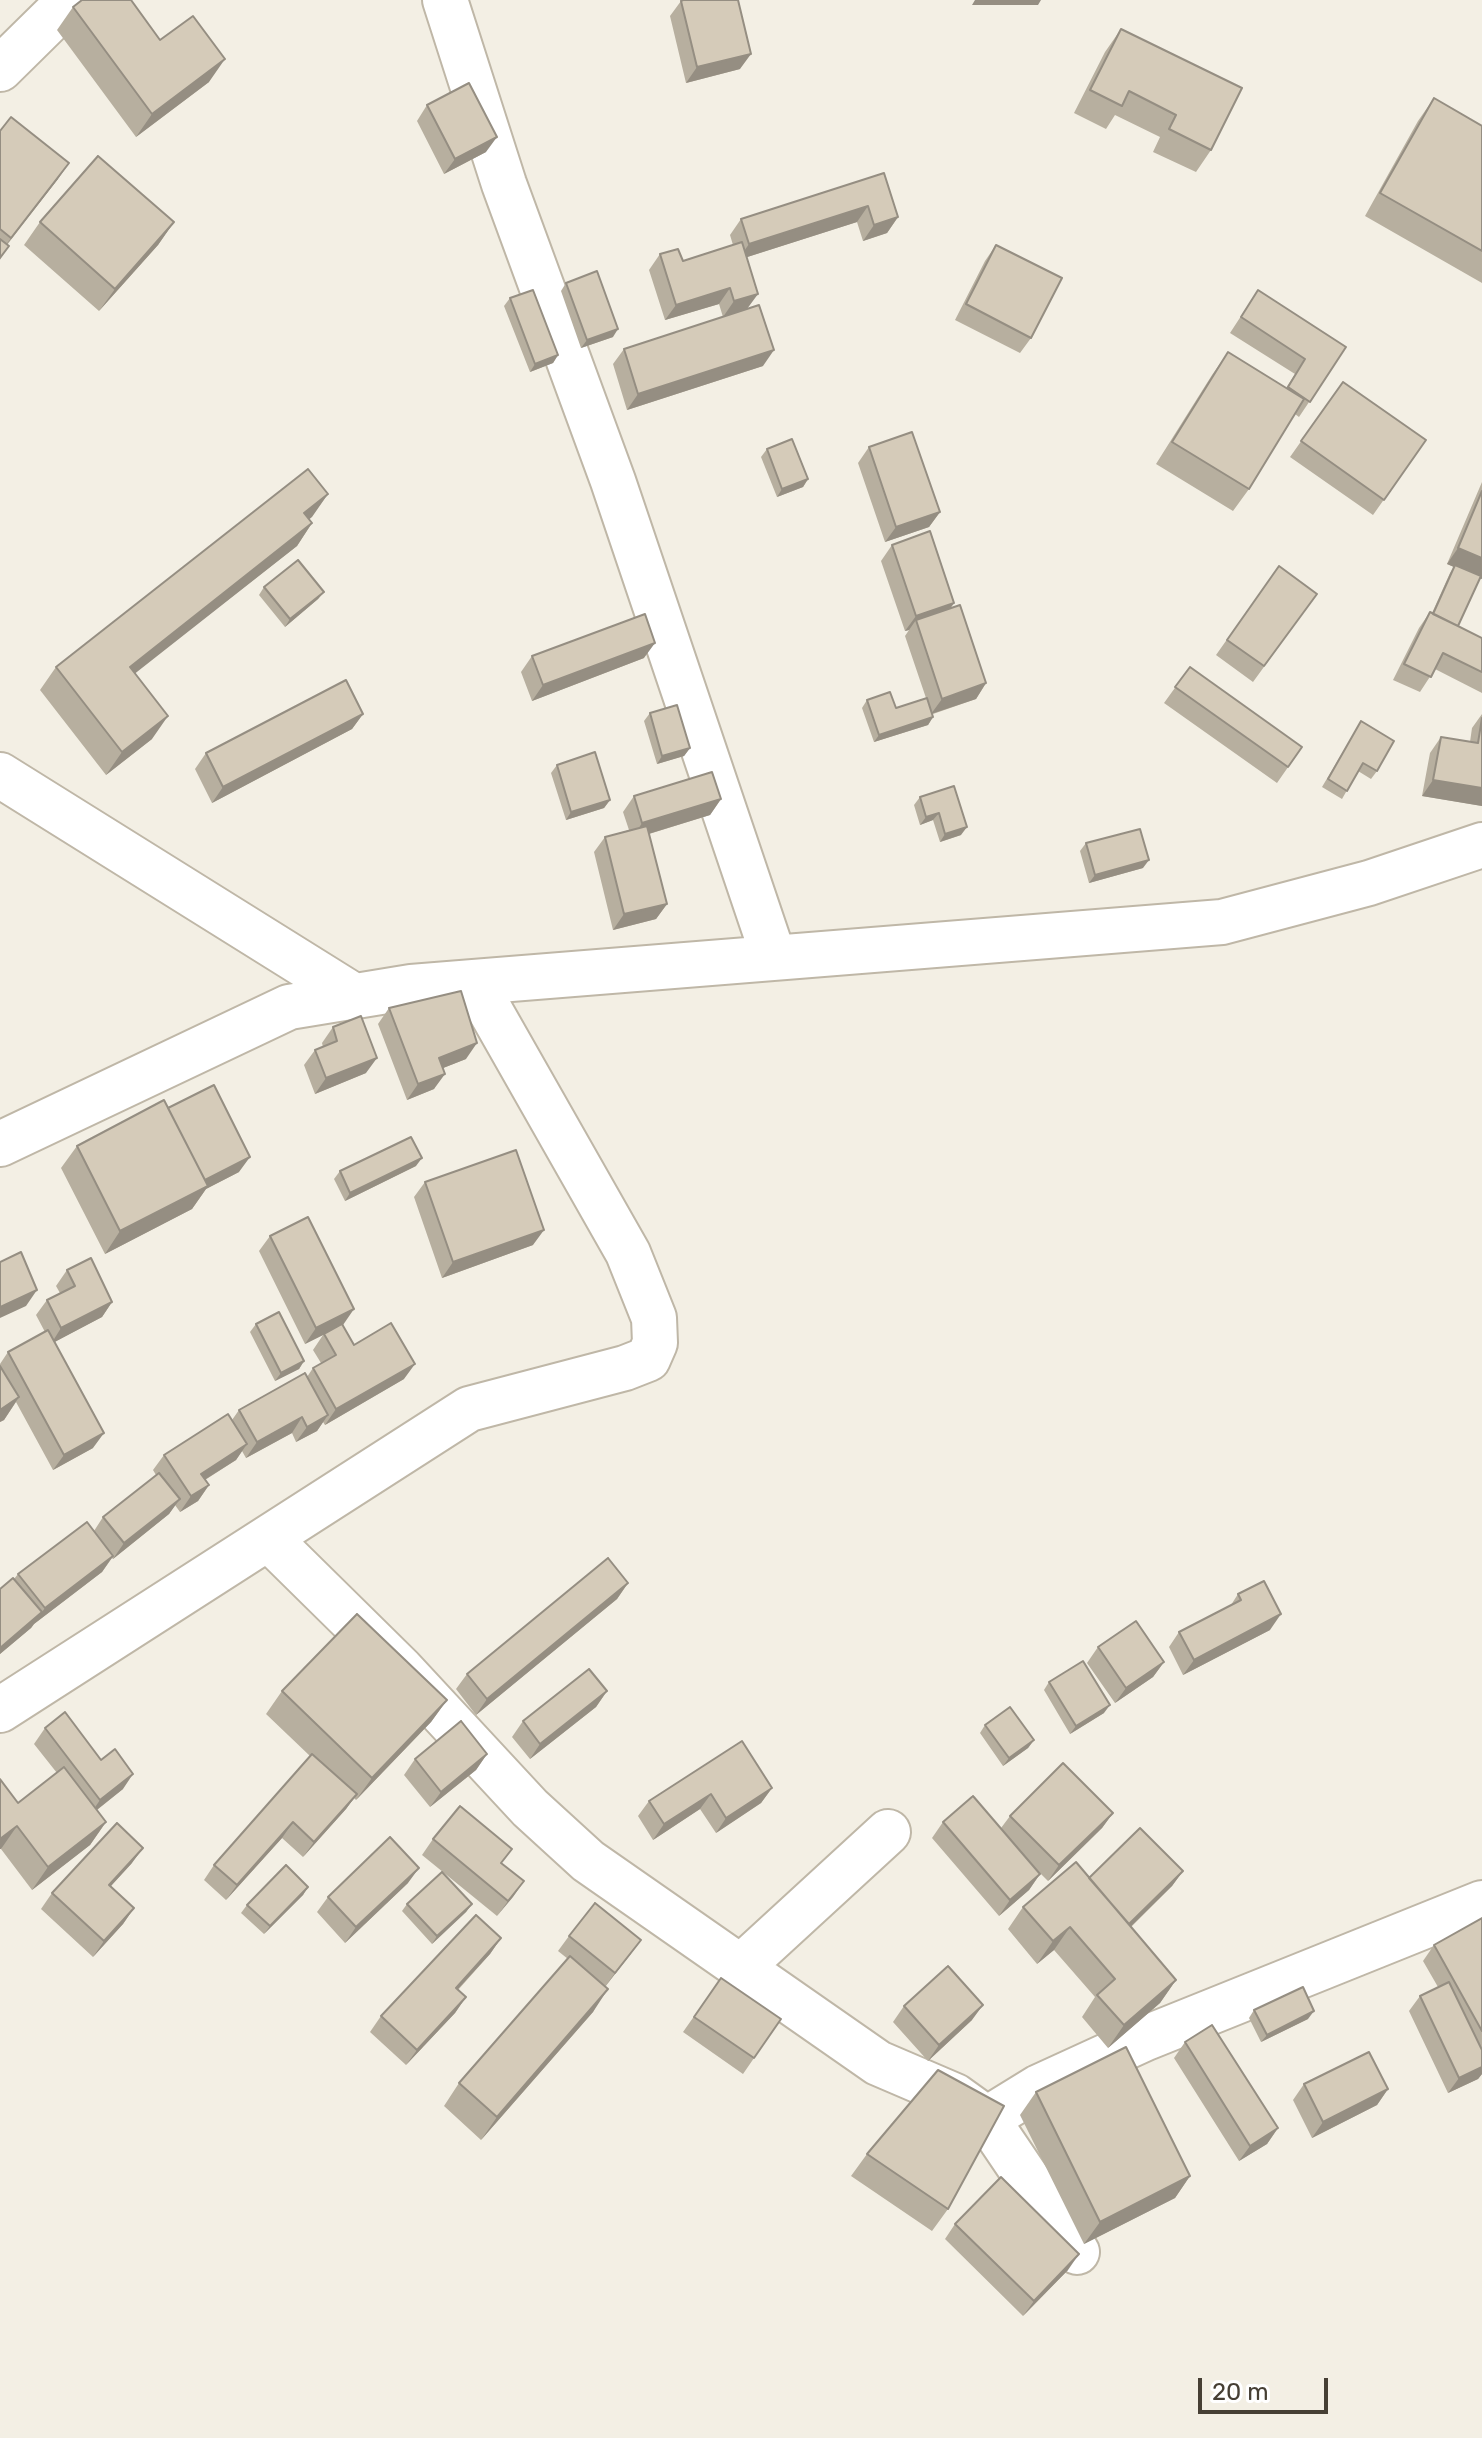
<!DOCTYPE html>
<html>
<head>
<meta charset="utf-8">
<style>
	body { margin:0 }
	#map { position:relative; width:1482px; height:2438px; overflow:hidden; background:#f3efe4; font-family:Rubik,sans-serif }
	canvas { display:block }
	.scale { position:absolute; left:1198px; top:2378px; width:130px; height:36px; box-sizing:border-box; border:4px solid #463f34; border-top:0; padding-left:10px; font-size:24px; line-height:28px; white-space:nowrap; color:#463f34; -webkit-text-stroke:6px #fff; paint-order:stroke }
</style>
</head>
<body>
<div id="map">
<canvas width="1482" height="2438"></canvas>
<div class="scale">20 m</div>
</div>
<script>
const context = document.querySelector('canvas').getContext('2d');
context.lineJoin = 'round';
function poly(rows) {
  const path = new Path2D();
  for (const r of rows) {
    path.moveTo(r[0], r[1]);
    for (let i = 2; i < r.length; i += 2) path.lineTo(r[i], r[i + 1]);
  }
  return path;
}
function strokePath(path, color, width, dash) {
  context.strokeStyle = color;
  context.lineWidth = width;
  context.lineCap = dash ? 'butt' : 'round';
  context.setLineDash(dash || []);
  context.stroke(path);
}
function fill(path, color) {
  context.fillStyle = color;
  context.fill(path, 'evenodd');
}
const minor = poly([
	[445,0,504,184,613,481,774,958],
	[0,69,70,0],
	[0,775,354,996],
	[0,1144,289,1007,411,987,1222,922,1369,883,1482,845],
	[268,1538,401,1669,530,1808,588,1861,878,2063,955,2096,987,2119,1077,2252],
	[0,1710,469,1409,625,1368,648,1359,655,1343,654,1318,628,1253,474,982],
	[741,1967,888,1832],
	[987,2119,1039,2087,1146,2038,1482,1903]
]);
strokePath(minor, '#bfb7a7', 48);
strokePath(minor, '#fff', 44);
fill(poly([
	[681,1,740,69,686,83,670,16],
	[73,7,160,40,209,82,136,137,57,30],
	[1121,29,1211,150,1196,172,1153,152,1160,137,1115,115,1106,129,1074,113,1105,52],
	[1434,98,1482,126,1482,283,1365,216,1418,121],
	[427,105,486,152,444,174,417,121],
	[0,131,58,179,7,245,0,260],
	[884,173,898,217,887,233,863,241,857,222,747,257,747,309,763,366,627,410,613,364,624,349,723,317,719,304,665,320,649,270,660,254,683,261,733,245,730,235,741,219],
	[40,222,174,222,158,245,99,311,24,245],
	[996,245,1031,338,1020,353,955,320,985,261],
	[566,283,613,337,581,348,561,291],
	[1258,290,1346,347,1299,417,1295,414,1249,489,1233,511,1156,464,1212,375,1228,352,1286,388,1295,374,1230,333],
	[510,298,558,355,553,363,530,372,504,306],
	[1343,382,1426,440,1373,515,1290,457],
	[869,447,940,512,929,527,885,542,858,463],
	[767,449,808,479,803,487,777,497,761,457],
	[1482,482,1482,579,1480,578,1458,626,1482,638,1482,693,1435,669,1420,692,1393,680,1419,628,1430,612,1432,613,1450,573,1454,567,1447,564],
	[328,494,309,519,312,523,297,546,134,673,152,739,106,775,40,690,56,667],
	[892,545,954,603,950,609,986,683,976,699,933,714,933,717,928,725,874,742,862,708,867,700,896,708,926,698,905,636,909,630,905,631,881,561],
	[1279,566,1317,594,1253,682,1216,655],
	[264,587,324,592,318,599,285,627,259,595],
	[532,656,644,658,532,701,521,672],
	[1190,667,1302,747,1277,783,1164,703],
	[650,713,690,748,684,756,657,764,644,721],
	[363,714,352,729,212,803,195,769,206,753],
	[1482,714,1482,806,1422,796,1430,753,1441,737,1470,742,1472,728],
	[1361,721,1377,771,1371,779,1358,771,1342,799,1322,787],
	[557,765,610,800,604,808,566,820,551,773],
	[954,786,961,835,940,842,933,820,920,825,914,805,920,797],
	[634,796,721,799,710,815,649,834,667,904,656,919,613,930,594,852,605,837,629,830,623,812],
	[1086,843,1143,868,1089,883,1080,851],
	[389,1008,466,1059,443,1068,434,1089,407,1100,378,1024],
	[333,1027,366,1073,315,1094,304,1065,315,1050,323,1047,322,1043],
	[168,1108,239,1172,206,1189,192,1209,105,1254,61,1168,77,1146],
	[416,1166,345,1201,334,1179,340,1171],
	[425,1182,533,1245,442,1278,414,1197],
	[270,1236,343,1325,354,1345,404,1379,325,1425,323,1422,317,1431,296,1442,292,1433,246,1458,242,1451,236,1460,205,1480,209,1485,198,1501,180,1512,175,1505,169,1514,113,1559,112,1558,102,1572,34,1624,31,1628,0,1654,0,1589,14,1579,18,1574,94,1531,103,1517,156,1475,153,1470,164,1455,232,1420,239,1410,307,1377,313,1368,321,1363,313,1350,323,1335,305,1344,259,1251],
	[67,1270,112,1302,102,1317,54,1342,93,1448,53,1470,16,1402,4,1420,0,1422,0,1364,8,1352,45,1332,36,1315,47,1300,60,1293,56,1286],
	[256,1324,304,1361,299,1369,275,1381,250,1332],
	[628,1583,617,1599,476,1715,456,1689,467,1674],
	[1238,1594,1270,1630,1183,1675,1169,1647,1179,1632,1231,1605],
	[1098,1647,1164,1662,1153,1677,1115,1703,1087,1663],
	[1049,1682,1104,1713,1070,1734,1044,1690],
	[282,1691,447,1700,431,1722,356,1800,354,1798,346,1809,303,1857,282,1838,226,1900,204,1880,214,1865,310,1756,266,1714],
	[607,1691,596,1707,530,1759,512,1737,523,1721],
	[985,1725,1034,1740,1028,1748,1003,1766,980,1733],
	[45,1728,123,1789,97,1810,106,1822,90,1845,32,1890,1,1849,18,1803,57,1773,34,1744],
	[487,1754,476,1770,430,1807,404,1775,415,1759],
	[772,1788,761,1803,716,1833,700,1809,653,1840,638,1816,649,1801],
	[1113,1813,1102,1828,1048,1881,1033,1866,1040,1874,1029,1890,999,1916,932,1838,943,1822,1001,1828,1010,1816],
	[433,1839,502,1864,524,1881,497,1916,422,1855],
	[132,1863,111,1886,134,1908,123,1924,93,1957,41,1909,52,1893],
	[1183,1871,1172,1886,1131,1927,1176,1980,1160,2003,1108,2048,1082,2017,1095,1997,1054,1950,1037,1964,1008,1929,1023,1907,1089,1878],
	[408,1883,345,1943,317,1912,328,1897],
	[308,1887,303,1895,264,1934,241,1913,247,1905],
	[407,1904,472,1904,466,1912,432,1944,402,1911],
	[1482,1918,1482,2074,1478,2079,1448,2093,1409,2011,1420,1996,1438,1987,1423,1961,1434,1945],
	[569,1936,641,1940,605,1987,593,2012,481,2140,444,2106,459,2083,568,1959,558,1951],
	[501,1938,490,1954,458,1990,466,1997,455,2013,406,2065,370,2032,381,2016],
	[721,1978,781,2019,743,2074,683,2032],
	[904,2006,972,2020,928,2061,893,2022],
	[1254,2010,1308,2019,1261,2042,1249,2018],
	[1185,2042,1278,2128,1267,2144,1239,2161,1174,2058],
	[1304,2084,1388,2089,1377,2105,1312,2138,1293,2100],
	[1036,2092,1190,2176,1175,2198,1084,2244,1020,2115],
	[867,2154,948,2209,932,2231,851,2176],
	[955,2224,1068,2270,1023,2316,945,2239]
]), '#b7af9f');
fill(poly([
	[975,0,1041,0,1038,5,972,5],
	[751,54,740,69,686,83,697,67],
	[225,59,209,82,136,137,152,114],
	[497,137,486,152,444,174,455,159],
	[69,163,58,179,0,253,11,238],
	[868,206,857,222,738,260,749,244],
	[898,217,887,233,863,241,874,225],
	[174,222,158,245,99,311,115,289],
	[730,288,719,304,665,320,676,305],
	[758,294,747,309,723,317,734,301],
	[618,329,613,337,581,348,587,340],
	[774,350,763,366,627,410,638,394],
	[558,355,553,363,530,372,535,364],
	[808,479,803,487,777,497,782,489],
	[328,494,312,517,289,536,304,513],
	[940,512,929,527,885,542,896,527],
	[312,523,297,546,114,690,130,667],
	[1458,548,1482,558,1482,579,1447,564],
	[324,592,318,599,285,627,290,619],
	[954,603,943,618,916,620,909,630,905,631,916,616],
	[655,643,644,658,532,701,543,685],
	[986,683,976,699,931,714,942,699],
	[363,714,352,729,212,803,223,787],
	[168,716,152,739,106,775,122,752],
	[933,717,928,725,874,742,879,735],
	[690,748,684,756,657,764,662,756],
	[1433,780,1482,788,1482,806,1422,796],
	[721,799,710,815,632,839,642,823],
	[610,800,604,808,566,820,571,812],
	[939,813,933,820,920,825,926,817],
	[967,827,961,835,940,842,945,834],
	[1149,860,1143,868,1089,883,1095,875],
	[667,904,656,919,613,930,624,914],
	[477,1043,466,1059,428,1074,439,1058],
	[377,1058,366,1073,315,1094,326,1078],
	[445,1074,434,1089,407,1100,418,1084],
	[250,1157,239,1172,206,1189,192,1209,105,1254,120,1231,204,1180],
	[422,1158,416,1166,345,1201,350,1193],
	[544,1230,533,1245,442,1278,453,1262],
	[37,1290,26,1306,0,1318,0,1307],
	[112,1302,102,1317,51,1344,61,1328],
	[354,1309,343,1325,305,1344,316,1328],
	[304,1361,299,1369,275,1381,281,1373],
	[415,1364,404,1379,325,1425,336,1409],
	[19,1397,4,1420,0,1422,0,1410],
	[328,1415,317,1431,296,1442,307,1427],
	[302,1417,292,1433,246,1458,257,1442],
	[104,1433,93,1448,53,1470,64,1455],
	[247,1444,236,1460,190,1489,201,1474],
	[209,1485,198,1501,180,1512,191,1496],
	[180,1499,169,1514,113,1559,124,1543],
	[113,1556,102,1572,34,1624,31,1628,0,1654,0,1648,42,1612,45,1608],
	[628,1583,617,1599,476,1715,487,1699],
	[1281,1614,1270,1630,1183,1675,1194,1660],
	[1164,1662,1153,1677,1115,1703,1126,1688],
	[607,1691,596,1707,530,1759,540,1744],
	[447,1700,431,1722,356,1800,372,1778],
	[1110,1705,1104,1713,1070,1734,1076,1726],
	[1034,1740,1028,1748,1003,1766,1009,1758],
	[487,1754,476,1770,430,1807,441,1792],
	[133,1774,123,1789,89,1816,100,1800],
	[772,1788,761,1803,716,1833,726,1818],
	[357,1794,346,1809,303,1857,314,1842],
	[711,1794,700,1809,653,1840,664,1824],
	[1113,1813,1102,1828,1048,1881,1059,1865],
	[106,1822,90,1845,32,1890,48,1867],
	[293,1822,282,1838,226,1900,237,1885],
	[17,1826,1,1849,0,1849,0,1839],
	[143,1848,132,1863,98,1900,109,1885],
	[419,1868,408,1883,345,1943,356,1927],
	[1183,1871,1172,1886,1116,1941,1127,1926],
	[1040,1874,1029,1890,999,1916,1010,1900],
	[524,1881,513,1897,497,1916,508,1901],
	[308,1887,303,1895,264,1934,270,1926],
	[472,1904,466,1912,432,1944,437,1936],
	[134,1908,123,1924,93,1957,104,1941],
	[1070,1927,1054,1950,1037,1964,1053,1941],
	[501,1938,490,1954,445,2003,456,1988],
	[641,1940,630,1955,604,1988,615,1973],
	[1176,1980,1160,2003,1108,2048,1124,2025],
	[608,1989,593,2012,481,2140,497,2117],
	[466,1997,455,2013,406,2065,417,2050],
	[983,2005,972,2020,928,2061,939,2045],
	[1314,2011,1308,2019,1261,2042,1267,2035],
	[1482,2067,1482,2074,1478,2079,1448,2093,1459,2078],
	[1388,2089,1377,2105,1312,2138,1323,2122],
	[1278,2128,1267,2144,1239,2161,1250,2146],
	[1190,2176,1175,2198,1084,2244,1100,2222],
	[1079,2254,1068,2270,1023,2316,1034,2301]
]), '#958e82');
const building = poly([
	[82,0,131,0,160,40,193,16,225,59,152,114,73,7,82,0],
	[683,0,738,0,751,54,697,67,681,1,683,0],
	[1121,29,1242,88,1211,150,1169,129,1176,115,1129,91,1122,106,1090,90,1121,29],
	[469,83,497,137,455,159,427,105,469,83],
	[1434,98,1482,126,1482,251,1380,193,1434,98],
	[11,117,69,163,11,238,0,229,0,131,11,117],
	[98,156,174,222,115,289,40,222,98,156],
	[884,173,898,217,874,225,868,206,749,244,741,219,884,173],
	[0,239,9,246,0,258,0,239],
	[742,242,758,294,734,301,730,288,676,305,660,254,678,249,683,261,742,242],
	[996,245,1062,278,1031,338,966,304,996,245],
	[597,271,618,329,587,340,566,283,597,271],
	[533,290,558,355,535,364,510,298,533,290],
	[1258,290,1346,347,1310,402,1288,387,1305,359,1241,317,1258,290],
	[759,305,774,350,638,394,624,349,759,305],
	[1228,352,1304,399,1249,489,1172,442,1228,352],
	[1343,382,1426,440,1384,500,1301,441,1343,382],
	[912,432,940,512,896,527,869,447,912,432],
	[792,439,808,479,782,489,767,449,792,439],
	[308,469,328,494,304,513,312,523,130,667,168,716,122,752,56,667,308,469],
	[1482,491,1482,558,1458,548,1482,491],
	[930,531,954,603,916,616,892,545,930,531],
	[298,560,324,592,290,619,264,587,298,560],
	[1455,565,1481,576,1458,626,1433,614,1455,565],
	[1279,566,1317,594,1264,666,1227,640,1279,566],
	[960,605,986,683,942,699,916,620,960,605],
	[1430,612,1482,638,1482,672,1443,653,1431,677,1404,664,1430,612],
	[645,614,655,643,543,685,532,656,645,614],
	[1190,667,1302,747,1288,767,1175,687,1190,667],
	[346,680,363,714,223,787,206,753,346,680],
	[890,692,896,708,927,698,933,717,879,735,867,700,890,692],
	[677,705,690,748,662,756,650,713,677,705],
	[1482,718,1482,788,1433,780,1441,737,1478,743,1482,718],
	[1361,721,1394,741,1377,771,1363,763,1347,791,1328,779,1361,721],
	[595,752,610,800,571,812,557,765,595,752],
	[712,772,721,799,642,823,634,796,712,772],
	[954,786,967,827,945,834,939,813,926,817,920,797,954,786],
	[647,826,667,904,624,914,605,837,647,826],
	[1140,829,1149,860,1095,875,1086,843,1140,829],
	[461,991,477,1043,439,1058,445,1074,418,1084,389,1008,461,991],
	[361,1016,377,1058,326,1078,315,1050,337,1041,333,1027,361,1016],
	[214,1085,250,1157,205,1180,168,1108,214,1085],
	[164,1100,208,1186,120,1231,77,1146,164,1100],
	[411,1137,422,1158,350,1193,340,1171,411,1137],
	[516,1150,544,1230,453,1262,425,1182,516,1150],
	[308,1217,354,1309,316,1328,270,1236,308,1217],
	[21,1252,37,1290,0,1307,0,1262,21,1252],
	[91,1258,112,1302,61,1328,47,1300,75,1286,67,1270,91,1258],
	[279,1312,304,1361,281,1373,256,1324,279,1312],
	[391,1323,415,1364,336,1409,313,1368,336,1355,324,1334,342,1324,354,1345,391,1323],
	[48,1330,104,1433,64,1455,8,1352,48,1330],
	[0,1366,19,1397,0,1410,0,1366],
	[305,1373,328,1415,307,1427,302,1417,257,1442,239,1410,305,1373],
	[228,1414,247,1444,201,1474,209,1485,191,1496,164,1455,228,1414],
	[159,1473,180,1499,124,1543,103,1517,159,1473],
	[87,1522,113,1556,45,1608,18,1574,87,1522],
	[608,1558,628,1583,487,1699,467,1674,608,1558],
	[13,1578,42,1612,0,1648,0,1589,13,1578],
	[1264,1581,1281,1614,1194,1660,1179,1632,1241,1600,1238,1594,1264,1581],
	[357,1614,447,1700,372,1778,282,1691,357,1614],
	[1136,1621,1164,1662,1126,1688,1098,1647,1136,1621],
	[1083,1661,1110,1705,1076,1726,1049,1682,1083,1661],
	[589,1669,607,1691,540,1744,523,1721,589,1669],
	[1010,1707,1034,1740,1009,1758,985,1725,1010,1707],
	[65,1712,101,1760,115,1749,133,1774,100,1800,45,1728,65,1712],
	[461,1721,487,1754,441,1792,415,1759,461,1721],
	[742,1741,772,1788,726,1818,711,1794,664,1824,649,1801,742,1741],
	[312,1754,357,1794,314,1842,293,1822,237,1885,214,1865,312,1754],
	[1063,1763,1113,1813,1059,1865,1010,1816,1063,1763],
	[64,1767,106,1822,48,1867,17,1826,0,1839,0,1779,18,1803,64,1767],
	[973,1796,1040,1874,1010,1900,943,1822,973,1796],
	[460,1806,512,1849,501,1863,524,1881,508,1901,433,1839,460,1806],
	[117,1823,143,1848,109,1885,134,1908,104,1941,52,1893,117,1823],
	[1140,1828,1183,1871,1129,1924,1089,1878,1140,1828],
	[390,1837,419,1868,356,1927,328,1897,390,1837],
	[1076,1862,1176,1980,1124,2025,1097,1995,1115,1979,1070,1927,1053,1941,1023,1907,1076,1862],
	[286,1865,308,1887,270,1926,247,1905,286,1865],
	[442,1872,472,1904,437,1936,407,1904,442,1872],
	[595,1903,641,1940,615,1973,569,1936,595,1903],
	[476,1915,501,1938,456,1988,466,1997,417,2050,381,2016,476,1915],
	[1482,1918,1482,2031,1434,1945,1482,1918],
	[570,1956,608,1989,497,2117,459,2083,570,1956],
	[948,1966,983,2005,939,2045,904,2006,948,1966],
	[721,1978,781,2019,754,2058,694,2017,721,1978],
	[1449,1982,1482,2050,1482,2067,1459,2078,1420,1996,1449,1982],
	[1303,1987,1314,2011,1267,2035,1254,2010,1303,1987],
	[1212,2025,1278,2128,1250,2146,1185,2042,1212,2025],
	[1126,2047,1190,2176,1100,2222,1036,2092,1126,2047],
	[1369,2052,1388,2089,1323,2122,1304,2084,1369,2052],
	[938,2070,1004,2106,948,2209,867,2154,938,2070],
	[1001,2177,1079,2254,1034,2301,955,2224,1001,2177]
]);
fill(building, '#d5cbb9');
strokePath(building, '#958e82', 2);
</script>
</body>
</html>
